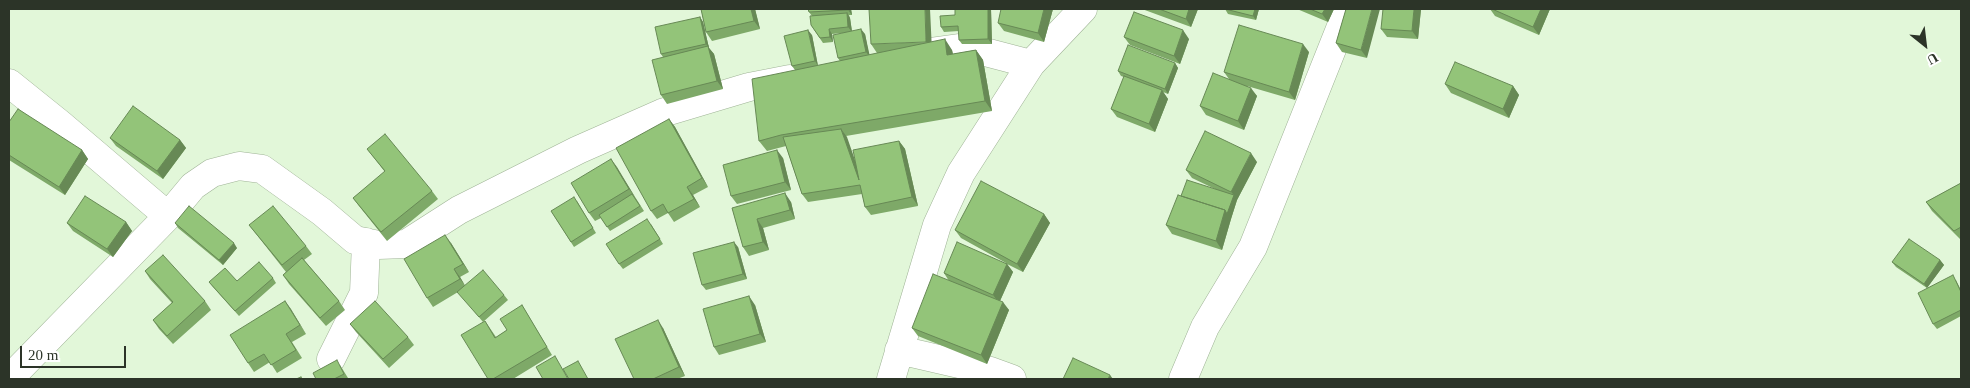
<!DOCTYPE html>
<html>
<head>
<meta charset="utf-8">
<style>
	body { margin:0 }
	#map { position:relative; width:1970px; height:388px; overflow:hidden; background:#e2f7d9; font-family:"Times New Roman",serif }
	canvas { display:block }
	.frame { position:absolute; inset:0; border:10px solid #2c3428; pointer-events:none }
	.north { position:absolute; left:1900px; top:20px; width:50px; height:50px; -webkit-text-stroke:4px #fff; paint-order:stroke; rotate:151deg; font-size:14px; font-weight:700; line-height:20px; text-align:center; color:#2c3428 }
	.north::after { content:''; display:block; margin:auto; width:18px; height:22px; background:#2c3428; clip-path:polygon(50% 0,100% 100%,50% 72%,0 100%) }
	.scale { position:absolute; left:20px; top:346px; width:106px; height:22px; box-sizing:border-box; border:2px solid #2c3428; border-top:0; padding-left:6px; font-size:15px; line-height:18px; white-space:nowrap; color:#2c3428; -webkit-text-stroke:4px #fff; paint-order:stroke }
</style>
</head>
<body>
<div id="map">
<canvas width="1970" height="388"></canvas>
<div class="frame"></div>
<div class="north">U</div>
<div class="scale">20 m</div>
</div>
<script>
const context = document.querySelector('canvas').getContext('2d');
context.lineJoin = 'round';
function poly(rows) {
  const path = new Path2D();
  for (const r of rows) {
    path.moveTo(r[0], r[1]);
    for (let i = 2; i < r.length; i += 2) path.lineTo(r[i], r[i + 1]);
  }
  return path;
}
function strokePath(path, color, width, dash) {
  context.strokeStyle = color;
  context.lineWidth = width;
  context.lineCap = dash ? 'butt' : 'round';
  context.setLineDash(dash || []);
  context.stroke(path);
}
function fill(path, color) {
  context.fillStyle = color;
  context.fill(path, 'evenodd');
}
const street = poly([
	[915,54,966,47,1031,64],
	[9,83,60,124,168,216],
	[899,350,990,371,1012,379],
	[331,359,364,293,366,242],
	[9,379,168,216,193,186,212,173,239,166,262,169,322,212,355,240,378,245,406,244,459,210,578,150,662,113,749,87,790,79],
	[891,379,937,225,961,173,1031,64,1083,9],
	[1183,379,1205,327,1253,247,1348,9]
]);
strokePath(street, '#9fb396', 29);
strokePath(street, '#fff', 28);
fill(poly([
	[701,9,755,9,760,29,712,41,706,32],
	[808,9,851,9,852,15,849,15,850,18,852,31,865,34,869,55,880,53,877,53,871,44,932,42,952,50,953,54,976,50,983,60,992,111,846,136,855,162,899,141,905,149,918,206,871,215,865,207,862,194,808,202,802,194,786,146,767,151,759,141,795,70,792,66,812,35,818,66,840,61,838,58,843,33,832,34,833,42,823,43,811,25,812,16,809,12],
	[991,9,992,44,962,44,959,40,959,31,944,32,941,27,955,15],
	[1053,9,1044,42,1004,31,998,23],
	[1142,9,1198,9,1191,27],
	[1225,9,1259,9,1256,20,1228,14],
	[1297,9,1334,9,1328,22],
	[1346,9,1367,58,1342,52,1336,43],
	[1421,9,1418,39,1387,37,1381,29],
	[1490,9,1550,9,1539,35,1495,16],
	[700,17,703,22,709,48,714,54,723,89,667,104,661,95,663,57,661,54],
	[1124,37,1189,39,1180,64,1130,45],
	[1309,52,1295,100,1247,86,1257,96,1244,130,1206,115,1200,106,1229,79,1224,72],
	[1175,63,1178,68,1168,94,1163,92,1168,99,1155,132,1117,117,1111,109,1124,77,1121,76,1118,71],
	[1445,84,1513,86,1519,95,1509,118,1451,93],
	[669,119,675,127,708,187,693,195,700,207,674,222,668,213,657,219,651,211],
	[9,122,82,150,88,159,65,195,9,160],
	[110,138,180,140,186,148,163,179,116,146],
	[367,149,432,191,438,199,387,241,359,206,353,198,385,172],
	[783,158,791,190,737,204,731,196],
	[611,159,644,211,610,231,601,218,595,221,589,213],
	[1257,162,1237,200,1231,219,1222,250,1172,234,1166,225,1181,196,1215,189,1192,178,1186,170],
	[1961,183,1961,239,1960,239,1932,211,1926,202],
	[577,201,596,233,574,247,551,211],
	[791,202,795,219,763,228,769,250,749,256,743,247,732,208],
	[1044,214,1050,223,1023,272,1007,264,1013,272,1000,301,1009,310,987,364,918,336,912,328,949,281,944,273,1006,263,961,238,955,230],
	[126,222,132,231,113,257,73,231,67,223],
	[175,223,237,248,223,265,178,228],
	[651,224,663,244,623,269,619,264],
	[249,225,306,246,312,254,304,260,339,301,345,310,326,326,289,284,283,275,286,272],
	[451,243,469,272,460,277,465,286,504,295,508,300,483,322,458,292,433,307,427,298],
	[738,247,747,279,706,290,702,285],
	[1940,260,1944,265,1927,288,1956,280,1961,290,1961,316,1937,329,1933,324,1927,288,1896,267,1892,262],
	[145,271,205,301,211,310,173,344,159,329,153,320,172,303,150,279],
	[273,278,276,283,239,316,213,287,209,282,237,281],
	[285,301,306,334,292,342,302,358,277,373,270,362,254,372,248,363],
	[522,305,552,355,513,379,488,379,485,321,496,337,507,330],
	[755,305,766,342,719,355,714,347],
	[350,324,408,337,414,345,389,368,356,332],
	[663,328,685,376,677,379,634,379],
	[340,365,348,378,346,379,316,379]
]), '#7ea968');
fill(poly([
	[751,9,755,9,760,29,754,21],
	[848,9,851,9,852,15,848,10],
	[925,9,930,9,932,51,926,42],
	[988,9,991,9,992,44,988,39],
	[1044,9,1053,9,1044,42,1038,33],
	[1189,9,1198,9,1191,27,1186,19],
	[1255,9,1259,9,1256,20,1253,16],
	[1325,9,1334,9,1328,22,1322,14],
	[1372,9,1380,9,1367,58,1361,50],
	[1414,9,1421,9,1418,39,1412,31],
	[1541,9,1550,9,1539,35,1533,27],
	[847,13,850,18,852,32,848,27],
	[700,17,703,22,709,48,714,54,723,89,717,81,708,47,706,44],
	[829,29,832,34,833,42,830,37],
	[861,29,865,34,870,57,866,52],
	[808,30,812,35,818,66,815,61],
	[1183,30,1189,39,1180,64,1174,56],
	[945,39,952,50,955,66,947,55],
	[1303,44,1309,52,1295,100,1289,92],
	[976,50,983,60,992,111,985,101],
	[1175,63,1178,68,1168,94,1165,89],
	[1513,86,1519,95,1509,118,1503,109],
	[1251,88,1257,96,1244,130,1238,121],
	[1162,90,1168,99,1155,132,1149,124],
	[669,119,675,127,708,187,702,178],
	[841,129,847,137,865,189,859,180],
	[180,140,186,148,163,179,157,171],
	[899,141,905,149,918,206,912,197],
	[82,150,88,159,65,195,59,187],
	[777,150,783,158,791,190,785,182],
	[1251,153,1257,162,1237,200,1231,219,1222,250,1216,241,1225,210,1234,195,1231,192],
	[611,159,617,167,635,197,629,189],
	[687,187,693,195,700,207,694,199],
	[785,193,791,202,795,219,790,210],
	[1044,214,1050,223,1023,272,1017,264],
	[757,219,763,228,769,250,763,242],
	[126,222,132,231,113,257,107,249],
	[445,235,451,243,469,272,463,264],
	[734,242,738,247,747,279,743,274],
	[234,243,237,248,223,265,219,260],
	[1940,260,1944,265,1927,288,1924,284],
	[1007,264,1013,272,999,303,993,295],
	[454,269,460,277,466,287,460,279],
	[749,296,755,305,766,342,760,334],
	[285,301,291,309,306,334,300,325],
	[1003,302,1009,310,987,364,981,355],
	[658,320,663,328,685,376,679,367],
	[1110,375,1113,379,1108,379]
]), '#678955');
const building = poly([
	[701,9,751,9,754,21,706,32,701,9],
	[808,9,848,9,848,10,809,12,808,9],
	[869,9,925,9,926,42,871,44,869,9],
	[955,9,988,9,988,39,959,40,958,26,941,27,940,16,955,15,955,9],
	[1001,9,1044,9,1038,33,998,23,1001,9],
	[1159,9,1189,9,1186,19,1159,9],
	[1225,9,1255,9,1253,16,1225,9],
	[1310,9,1325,9,1322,14,1310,9],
	[1346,9,1372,9,1361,50,1336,43,1346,9],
	[1383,9,1414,9,1412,31,1381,29,1383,9],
	[1492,9,1541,9,1533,27,1492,9],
	[1134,12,1183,30,1174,56,1124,37,1134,12],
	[847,13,848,27,829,29,830,37,820,38,811,25,810,16,847,13],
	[700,17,706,44,661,54,655,27,700,17],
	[1239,25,1303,44,1289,92,1224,72,1239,25],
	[861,29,866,52,838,58,833,35,861,29],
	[808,30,815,61,792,66,784,36,808,30],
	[945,39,947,55,976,50,985,101,781,135,759,141,752,79,945,39],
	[1128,45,1175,63,1165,89,1118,71,1128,45],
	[708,46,717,81,661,95,652,60,708,46],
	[1455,62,1513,86,1503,109,1445,84,1455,62],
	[1213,73,1251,88,1238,121,1200,106,1213,73],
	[1124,76,1162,90,1149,124,1111,109,1124,76],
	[133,106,180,140,157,171,110,138,133,106],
	[18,109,82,150,59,187,9,155,9,122,18,109],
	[669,119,702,178,687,187,694,199,668,213,663,204,651,211,616,148,669,119],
	[841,129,859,180,853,150,899,141,912,197,865,207,860,185,802,194,783,137,841,129],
	[1205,131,1251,153,1231,192,1186,170,1205,131],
	[385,134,432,191,381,232,353,198,385,171,367,149,385,134],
	[777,150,785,182,731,196,723,165,777,150],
	[611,159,629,189,589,213,571,183,611,159],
	[1187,180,1234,195,1227,214,1225,210,1181,196,1187,180],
	[981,181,1044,214,1017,264,955,230,981,181],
	[1961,183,1961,227,1954,231,1926,202,1961,183],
	[785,193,790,210,757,219,763,242,743,247,732,208,785,193],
	[632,194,640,206,607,227,599,215,632,194],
	[1178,195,1225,210,1216,241,1166,225,1178,195],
	[85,196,126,222,107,249,67,223,85,196],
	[574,197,593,228,571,242,551,211,574,197],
	[189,206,234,243,219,260,175,223,189,206],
	[273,206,306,246,282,265,249,225,273,206],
	[647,219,660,239,619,264,606,244,647,219],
	[445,235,463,264,454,269,460,279,427,298,404,259,445,235],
	[1909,239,1940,260,1924,284,1892,262,1909,239],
	[734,242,743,274,702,285,693,253,734,242],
	[957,242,1007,264,993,295,944,273,957,242],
	[163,255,205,301,167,336,153,320,173,302,145,271,163,255],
	[302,258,339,301,320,318,283,275,302,258],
	[259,262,273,278,235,311,209,282,225,268,237,281,259,262],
	[483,270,504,295,479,317,457,292,483,270],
	[933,274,1003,302,981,355,912,328,933,274],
	[1953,275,1961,292,1961,310,1933,324,1918,293,1953,275],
	[749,296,760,334,714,347,703,309,749,296],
	[285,301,300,325,286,334,296,350,271,365,264,354,248,363,230,335,285,301],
	[375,301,408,337,383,359,350,324,375,301],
	[522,305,547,347,493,379,488,379,461,335,485,321,495,338,507,330,500,319,522,305],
	[658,320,679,367,653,379,634,379,615,339,658,320],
	[555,356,568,379,543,379,536,367,555,356],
	[1073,358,1110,375,1108,379,1063,379,1073,358],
	[337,360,344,374,334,379,316,379,313,373,337,360],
	[578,361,588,379,569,379,563,369,578,361],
	[301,377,302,379,296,379,301,377]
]);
fill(building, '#93c479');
strokePath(building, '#678955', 1);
</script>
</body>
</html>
